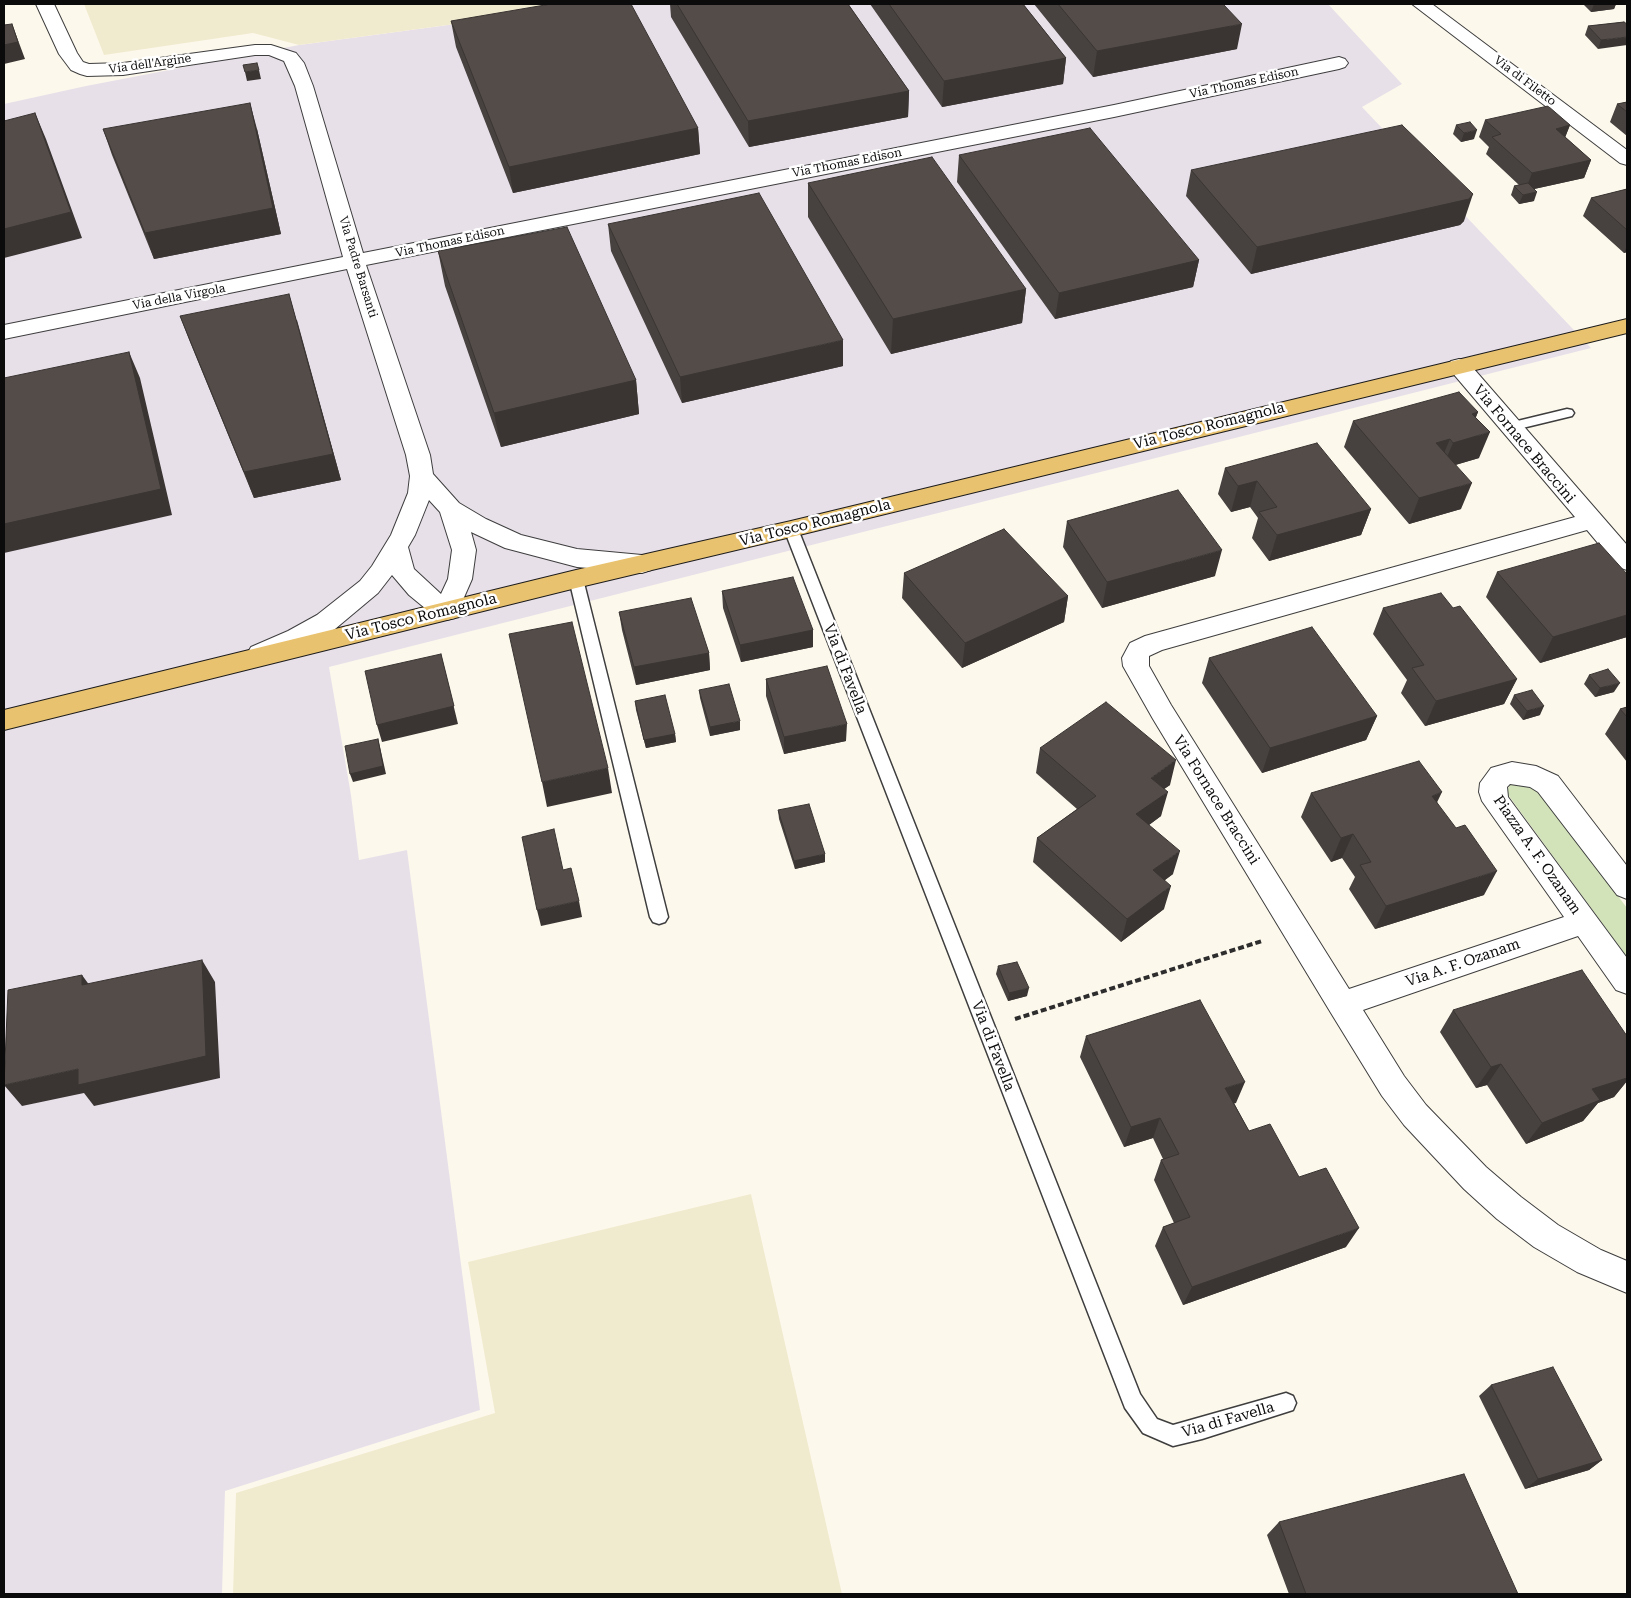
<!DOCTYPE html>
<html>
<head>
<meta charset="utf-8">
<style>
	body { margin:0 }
	#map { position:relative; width:1631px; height:1598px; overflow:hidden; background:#fdf8ec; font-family:"Roboto Serif",serif }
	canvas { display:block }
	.frame { position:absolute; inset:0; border:5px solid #0b0b0b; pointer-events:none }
</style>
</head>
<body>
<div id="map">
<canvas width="1631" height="1598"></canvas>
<div class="frame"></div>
</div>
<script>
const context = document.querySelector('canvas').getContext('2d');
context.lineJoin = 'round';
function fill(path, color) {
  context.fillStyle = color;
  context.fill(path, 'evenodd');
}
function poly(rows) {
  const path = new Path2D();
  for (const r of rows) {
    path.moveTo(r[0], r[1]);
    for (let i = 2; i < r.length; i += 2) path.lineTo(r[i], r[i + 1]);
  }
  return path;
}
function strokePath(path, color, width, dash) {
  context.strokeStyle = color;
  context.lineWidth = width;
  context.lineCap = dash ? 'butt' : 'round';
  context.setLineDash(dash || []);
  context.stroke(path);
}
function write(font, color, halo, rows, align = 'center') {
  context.font = font + ' "Roboto Serif",serif';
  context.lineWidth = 5;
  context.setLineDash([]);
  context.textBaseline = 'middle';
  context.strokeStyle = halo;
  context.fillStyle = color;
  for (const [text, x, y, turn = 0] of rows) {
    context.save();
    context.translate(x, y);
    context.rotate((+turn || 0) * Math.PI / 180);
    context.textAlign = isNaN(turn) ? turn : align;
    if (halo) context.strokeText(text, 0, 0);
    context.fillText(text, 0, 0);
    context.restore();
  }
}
fill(poly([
	[604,4,1328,4,1402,84,1362,107,1591,348,329,667,351,795,359,860,407,850,480,1410,225,1491,222,1594,4,1594,4,104,86,86,299,45]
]), '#e8e0e9');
fill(poly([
	[84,4,604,4,299,45,253,33,104,55],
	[751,1194,842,1594,233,1594,236,1493,495,1413,468,1262]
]), '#f0ebcf');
fill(poly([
	[1519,783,1529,785,1538,790,1627,908,1627,957,1506,792,1510,785]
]), '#d2e3b9');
const service = poly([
	[1567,409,1572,410,1574,413,1572,416,1510,431,1505,430,1503,427,1505,424,1567,409],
	[791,524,796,525,798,529,1140,1394,1157,1419,1173,1425,1286,1393,1293,1396,1296,1403,1293,1410,1202,1439,1173,1446,1143,1433,1125,1408,784,529,786,525,791,524],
	[576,574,581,575,583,579,668,917,665,922,659,924,653,922,650,917,569,579,571,575,576,574]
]);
const minor = poly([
	[36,4,54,4,77,53,83,62,89,64,123,63,255,45,271,45,296,53,304,63,313,86,363,253,1114,105,1339,57,1345,59,1348,63,1345,67,1339,69,1114,117,366,265,430,455,433,474,459,503,486,519,521,535,577,549,642,555,651,558,654,564,651,570,642,573,577,567,505,548,471,532,476,550,472,579,455,618,446,620,437,618,409,595,392,575,378,593,335,629,306,645,260,664,251,661,247,654,251,647,288,631,317,615,360,581,372,566,391,535,408,493,410,476,406,455,347,269,4,339,4,325,343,257,295,86,284,61,269,55,255,55,123,75,87,76,80,74,71,70,59,54,36,4],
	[429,500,440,512,452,550,448,579,441,594,414,569,408,547,415,535,429,500],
	[1412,4,1432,4,1627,150,1627,165,1620,163,1412,4],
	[1459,359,1467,361,1627,545,1627,570,1618,567,1587,530,1162,650,1149,656,1149,666,1171,705,1349,989,1564,917,1482,801,1479,792,1480,783,1491,768,1512,762,1536,766,1558,776,1627,866,1627,899,1617,895,1538,792,1530,787,1510,784,1507,787,1508,797,1627,958,1627,994,1616,990,1578,936,1363,1010,1404,1076,1426,1105,1486,1167,1521,1197,1558,1225,1601,1250,1627,1261,1627,1293,1577,1272,1534,1247,1497,1219,1464,1189,1404,1125,1382,1096,1331,1013,1153,719,1123,666,1122,658,1130,643,1145,636,1575,517,1451,371,1448,366,1451,361,1459,359]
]);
const primary = poly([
	[1627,319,1627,333,791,537,576,588,4,730,4,710,576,570,791,521,1627,319]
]);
strokePath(service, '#3e3e3e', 3);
strokePath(minor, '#3e3e3e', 2);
strokePath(primary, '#1c1c1c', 2);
strokePath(poly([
	[1015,1019,1262,941]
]), '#2d2d2d', 4, [6, 3]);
fill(service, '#fff');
fill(minor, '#fff');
fill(primary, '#e9c26f');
fill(poly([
	[670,4,848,4,909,91,908,117,749,147,671,17],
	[870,4,1023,4,1066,58,1063,84,942,107],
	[1034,4,1223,4,1237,49,1093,77],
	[1583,4,1616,4,1614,9,1591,12],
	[451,21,698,128,700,154,513,193,456,47],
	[1624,22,1598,49,1585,35,1588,26],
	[1627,102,1627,136,1610,122,1617,104],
	[1485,120,1570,125,1565,137,1591,160,1584,178,1534,189,1534,201,1519,204,1511,195,1514,186,1519,185,1486,154,1489,147,1479,137],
	[1456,125,1474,139,1461,142,1453,134],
	[103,129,257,129,281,234,154,259,112,155],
	[959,155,1199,260,1193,287,1055,319,957,182],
	[1191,170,1464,221,1460,225,1251,274,1186,196],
	[808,183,1026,289,1022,323,891,354,808,217],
	[1627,189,1627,252,1624,253,1583,216,1591,198],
	[608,224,843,366,682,403,611,251],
	[438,251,636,380,639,414,501,447,445,286],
	[180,316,297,320,341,480,254,498,190,342],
	[1478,412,1476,417,1479,458,1455,465,1461,509,1409,524,1344,447,1353,421],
	[1225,468,1371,509,1361,535,1269,561,1252,538,1258,518,1250,507,1231,512,1218,494],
	[1067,521,1215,576,1102,608,1063,547],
	[1497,572,1627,574,1627,637,1540,663,1486,597],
	[904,573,1068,596,1064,622,962,668,902,598],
	[722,591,813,630,813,647,741,662,723,608],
	[1383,608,1453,608,1517,679,1504,704,1425,726,1401,693,1407,680,1373,634],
	[619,612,709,653,710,670,636,685,622,630],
	[1209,658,1377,716,1366,740,1262,773,1202,683],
	[1589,675,1614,692,1595,697,1584,684],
	[766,679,846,741,784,754,766,696],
	[699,690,740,730,710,736,700,698],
	[1514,695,1540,715,1523,720,1510,704],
	[635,701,675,734,676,742,646,748,636,710],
	[1627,707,1627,762,1605,734,1620,709],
	[1040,748,1170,785,1164,789,1161,816,1149,825,1173,874,1165,880,1164,909,1121,942,1033,862,1037,838,1077,809,1036,773],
	[1311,793,1437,802,1484,895,1375,929,1349,889,1355,877,1342,858,1331,862,1301,817],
	[778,810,825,862,795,869,779,819],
	[998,966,1027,996,1008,1001,996,974],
	[1453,1010,1627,1036,1627,1081,1614,1097,1598,1103,1583,1121,1526,1144,1487,1085,1476,1088,1440,1032],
	[1086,1036,1236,1103,1234,1103,1249,1131,1299,1177,1346,1247,1183,1305,1155,1246,1163,1227,1174,1223,1154,1180,1161,1160,1163,1159,1153,1138,1124,1147,1080,1057],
	[1491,1385,1602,1460,1589,1470,1525,1489,1479,1396],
	[1279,1522,1518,1594,1289,1594,1267,1535]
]), '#47413f');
fill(poly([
	[1594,4,1616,4,1614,9,1591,12],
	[12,24,25,59,4,64,4,45],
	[1242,24,1237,49,1093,77,1097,51],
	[1627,37,1627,45,1598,49,1601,40],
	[1066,58,1063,84,942,107,944,81],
	[259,70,261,79,247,81,245,72],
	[909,91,908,117,749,147,748,121],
	[250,103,257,129,281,234,154,259,145,233],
	[35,113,46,139,82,238,4,258,4,229],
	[1570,125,1563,143,1556,129],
	[698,128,700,154,513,193,509,167],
	[1477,130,1474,139,1461,142,1464,133],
	[1591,160,1584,178,1525,191,1532,173],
	[1537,192,1534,201,1519,204,1523,195],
	[1473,194,1464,221,1460,225,1251,274,1257,247],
	[1627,246,1627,252,1624,253],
	[1199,260,1193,287,1055,319,1059,293],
	[1026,289,1022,323,891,354,893,319],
	[289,294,341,480,254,498,244,472],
	[843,340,843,366,682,403,680,377],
	[129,352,140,378,172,515,4,553,4,524],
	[636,380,639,414,501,447,494,413],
	[1478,412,1467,438,1472,414],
	[1490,432,1479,458,1442,469,1453,443],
	[1450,439,1439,465,1436,443],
	[1257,481,1250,507,1231,512,1238,486],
	[1472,483,1461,509,1409,524,1419,498],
	[1371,509,1361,535,1269,561,1277,535],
	[1222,550,1215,576,1102,608,1107,582],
	[1068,596,1064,622,962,668,965,643],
	[1627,615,1627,637,1540,663,1553,637],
	[813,630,813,647,741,662,740,645],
	[709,653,710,670,636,685,634,667],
	[441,654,458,724,382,742,377,725],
	[1517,679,1504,704,1425,726,1436,701],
	[1620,683,1614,692,1595,697,1600,688],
	[1544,706,1540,715,1523,720,1527,711],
	[1377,716,1366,740,1262,773,1270,748],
	[740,721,740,730,710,736,710,727],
	[847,724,846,741,784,754,784,737],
	[675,734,676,742,646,748,644,740],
	[378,739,380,747,386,774,353,782,350,774],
	[1176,760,1170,785,1145,802,1151,778],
	[608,768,612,793,547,807,542,782],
	[1168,792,1161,816,1130,839,1136,814],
	[1442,792,1430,817,1432,796],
	[1353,834,1342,858,1331,862,1341,838],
	[1180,851,1173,874,1146,894,1153,870],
	[825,854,825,862,795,869,794,861],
	[1497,871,1484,895,1375,929,1386,906],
	[1171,886,1164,909,1121,942,1127,919],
	[579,901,582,917,541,926,537,910],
	[202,960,215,982,220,1078,94,1106,84,1093,22,1106,4,1085,78,1069],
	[82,975,98,997,82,985],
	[1029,988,1027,996,1008,1001,1009,993],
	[1501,1064,1487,1085,1476,1088,1491,1067],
	[1627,1078,1627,1081,1614,1097,1598,1103,1583,1121,1526,1144,1542,1123,1592,1089],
	[1245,1082,1236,1103,1216,1109,1225,1088],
	[1160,1118,1153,1138,1124,1147,1131,1127],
	[1359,1228,1346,1247,1183,1305,1192,1287],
	[1602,1460,1589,1470,1525,1489,1538,1479]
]), '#3a3533');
const building = poly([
	[551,4,631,4,698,128,509,167,451,21,551,4],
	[677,4,848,4,909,91,748,121,677,4],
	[889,4,1023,4,1066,58,944,81,889,4],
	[1058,4,1223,4,1242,24,1097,51,1058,4],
	[1624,22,1627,24,1627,37,1601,40,1588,26,1624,22],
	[12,24,18,42,4,45,4,25,12,24],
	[257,63,259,70,245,72,243,65,257,63],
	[1627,102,1627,112,1617,104,1627,102],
	[250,103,273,208,145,233,103,129,250,103],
	[1548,106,1570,125,1556,129,1591,160,1532,173,1492,137,1501,134,1485,120,1548,106],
	[35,113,71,212,4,229,4,121,35,113],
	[1470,122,1477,130,1464,133,1456,125,1470,122],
	[1402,125,1473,194,1469,199,1257,247,1191,170,1402,125],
	[1090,128,1199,260,1059,293,959,155,1090,128],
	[932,157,1026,289,893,319,808,183,932,157],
	[1528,183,1537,192,1523,195,1514,186,1528,183],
	[1627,189,1627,230,1591,198,1627,189],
	[759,193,843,340,680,377,608,224,759,193],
	[567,227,636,380,494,413,438,251,567,227],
	[289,294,333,454,244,472,180,316,289,294],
	[129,352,161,489,4,524,4,378,129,352],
	[1459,392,1478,412,1472,414,1490,432,1453,443,1450,439,1436,443,1472,483,1419,498,1353,421,1459,392],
	[1317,443,1371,509,1277,535,1259,512,1277,507,1257,481,1238,486,1225,468,1317,443],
	[1178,490,1222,550,1107,582,1067,521,1178,490],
	[1004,529,1068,596,965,643,904,573,1004,529],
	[1599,543,1627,574,1627,615,1553,637,1497,572,1599,543],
	[793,577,813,630,740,645,722,591,793,577],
	[1441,593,1453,608,1460,606,1517,679,1436,701,1412,668,1424,665,1383,608,1441,593],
	[691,598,709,653,634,667,619,612,691,598],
	[572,622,608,768,542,782,509,634,572,622],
	[1312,627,1377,716,1270,748,1209,658,1312,627],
	[441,654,454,706,377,725,365,671,441,654],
	[827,666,847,724,784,737,766,679,827,666],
	[1608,669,1620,683,1600,688,1589,675,1608,669],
	[729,684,740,721,710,727,699,690,729,684],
	[1532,690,1544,706,1527,711,1514,695,1532,690],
	[665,695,675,734,644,740,635,701,665,695],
	[1106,702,1176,760,1151,778,1168,792,1136,814,1180,851,1153,870,1171,886,1127,919,1037,838,1096,796,1040,748,1106,702],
	[1627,707,1627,717,1620,709,1627,707],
	[378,739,383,766,350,774,345,746,378,739],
	[1419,761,1442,792,1432,796,1456,828,1465,825,1497,871,1386,906,1360,865,1371,862,1353,834,1341,838,1311,793,1419,761],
	[809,804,825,854,794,861,778,810,809,804],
	[554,829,563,870,571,868,579,901,537,910,522,837,554,829],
	[202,960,206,1056,78,1085,78,1069,4,1085,8,990,82,975,82,985,202,960],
	[1017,962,1029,988,1009,993,998,966,1017,962],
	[1582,970,1627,1036,1627,1078,1592,1089,1600,1100,1542,1123,1501,1064,1491,1067,1453,1010,1582,970],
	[1200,1000,1245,1082,1225,1088,1249,1131,1270,1124,1299,1177,1326,1168,1359,1228,1192,1287,1163,1227,1190,1217,1161,1160,1179,1154,1160,1118,1131,1127,1086,1036,1200,1000],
	[1553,1367,1602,1460,1538,1479,1491,1385,1553,1367],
	[1464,1474,1518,1594,1306,1594,1279,1522,1464,1474]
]);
fill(building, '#534c49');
strokePath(building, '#3a3533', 1);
write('12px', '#0b0b0b', '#fff', [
	["Via dell'Argine",150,64,-8],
	["Via di Filetto",1525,81,37],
	["Via Thomas Edison",1244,83,-12],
	["Via Thomas Edison",847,163,-11],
	["Via Thomas Edison",450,242,-12],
	["Via Padre Barsanti",358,267,73],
	["Via della Virgola",179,297,-11]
]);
write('15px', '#0b0b0b', '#fff', [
	["Via Tosco Romagnola",1209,426,-14],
	["Via Fornace Braccini",1524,444,50],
	["Via Tosco Romagnola",815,523,-14],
	["Via Tosco Romagnola",421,617,-14],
	["Via di Favella",845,669,69],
	["Via Fornace Braccini",1216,800,58],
	["Piazza A. F. Ozanam",1537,855,55],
	["Via A. F. Ozanam",1463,963,-19],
	["Via di Favella",993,1046,69],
	["Via di Favella",1228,1420,-16]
]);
</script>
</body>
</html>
